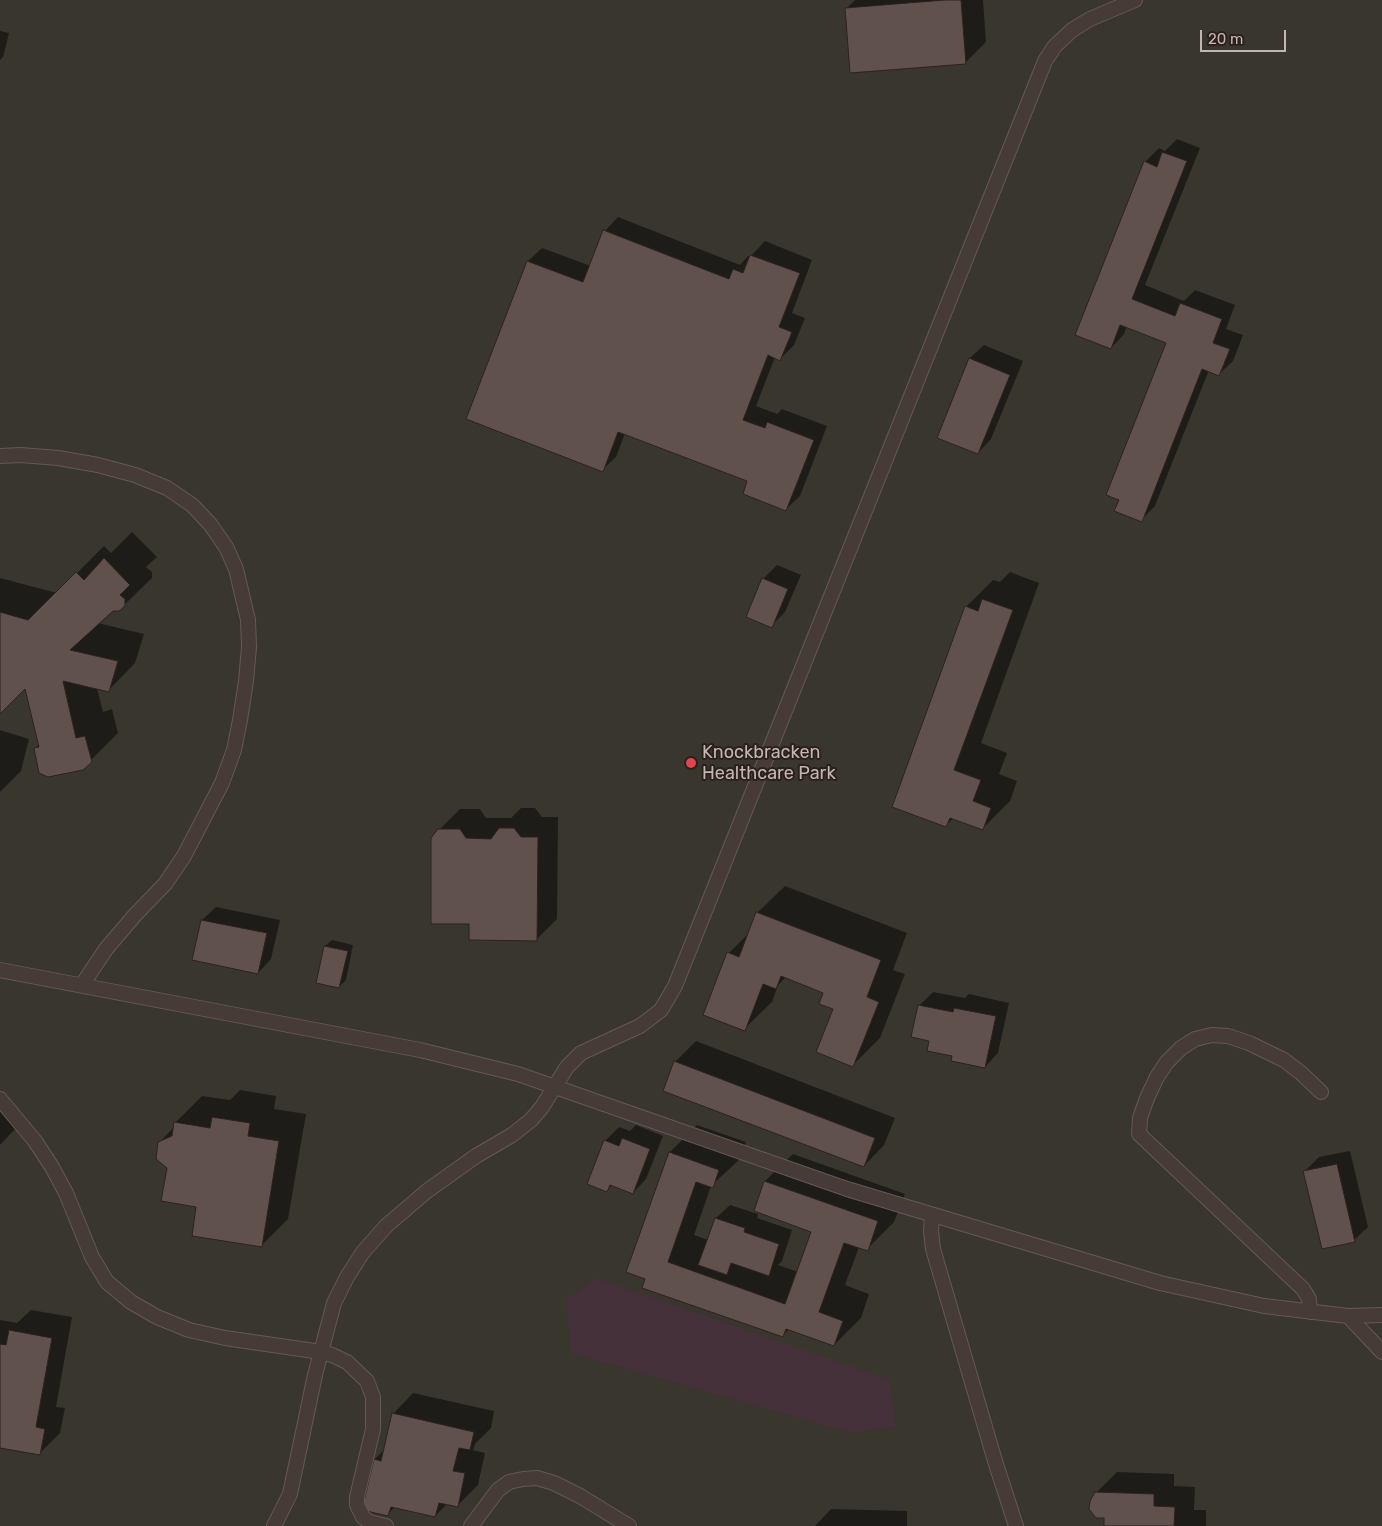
<!DOCTYPE html>
<html>
<head>
<meta charset="utf-8">
<style>
	body { margin:0 }
	#map { position:relative; width:1382px; height:1526px; overflow:hidden; background:#362824; font-family:Rubik,sans-serif }
	canvas { display:block }
	.scale { position:absolute; left:1200px; top:30px; width:86px; height:22px; box-sizing:border-box; border:2px solid #c3b6b2; border-top:0; padding-left:6px; font-size:15px; line-height:18px; white-space:nowrap; color:#c3b6b2; -webkit-text-stroke:4px #2b201c; paint-order:stroke }
</style>
</head>
<body>
<div id="map">
<canvas width="1382" height="1526"></canvas>
<div class="scale">20 m</div>
</div>
<script>
const context = document.querySelector('canvas').getContext('2d');
context.lineJoin = 'round';
function fill(path, color) {
  context.fillStyle = color;
  context.fill(path, 'evenodd');
}
function poly(rows) {
  const path = new Path2D();
  for (const r of rows) {
    path.moveTo(r[0], r[1]);
    for (let i = 2; i < r.length; i += 2) path.lineTo(r[i], r[i + 1]);
  }
  return path;
}
function strokePath(path, color, width, dash) {
  context.strokeStyle = color;
  context.lineWidth = width;
  context.lineCap = dash ? 'butt' : 'round';
  context.setLineDash(dash || []);
  context.stroke(path);
}
function write(font, color, halo, rows, align = 'center') {
  context.font = font + ' Rubik,sans-serif';
  context.lineWidth = 4;
  context.setLineDash([]);
  context.textBaseline = 'middle';
  context.strokeStyle = halo;
  context.fillStyle = color;
  for (const [text, x, y, turn = 0] of rows) {
    context.save();
    context.translate(x, y);
    context.rotate((+turn || 0) * Math.PI / 180);
    context.textAlign = isNaN(turn) ? turn : align;
    if (halo) context.strokeText(text, 0, 0);
    context.fillText(text, 0, 0);
    context.restore();
  }
}
fill(poly([
	[0,0,1382,0,1382,1526,0,1526]
]), '#39362e');
fill(poly([
	[596,1278,889,1379,896,1426,852,1433,571,1353,566,1300]
]), '#45313a');
fill(poly([
	[855,0,983,0,986,42,965,63,847,8],
	[0,31,9,33,3,57,0,60],
	[1177,139,1200,148,1145,285,1184,301,1195,290,1235,305,1226,329,1243,335,1233,361,1219,374,1209,370,1155,506,1141,520,1168,343,1127,326,1124,334,1111,348,1145,162,1159,148,1165,151],
	[618,217,740,265,748,256,750,257,765,241,812,260,792,313,805,318,794,345,780,359,775,357,756,406,777,414,782,409,827,426,800,496,786,509,749,481,625,433,616,457,602,470,467,418,528,261,542,248,591,266,605,231],
	[984,345,1023,361,991,439,978,453,938,437,970,358],
	[132,532,157,557,146,567,152,572,152,578,124,605,113,610,98,623,144,634,135,663,108,691,97,688,103,712,112,709,118,733,82,769,35,749,39,744,26,686,0,712,0,578,57,593,104,546,111,553],
	[777,565,801,575,785,612,771,626,763,579],
	[1010,572,1039,583,981,743,1007,753,999,774,1017,781,1010,801,983,828,954,818,946,825,966,607,993,580,1000,582],
	[0,730,29,739,21,771,0,792],
	[521,808,535,808,542,817,558,817,557,919,537,939,470,923,439,830,460,809,480,809,486,818,511,818],
	[785,886,907,933,893,970,905,974,880,1038,853,1065,834,1008,825,992,786,977,778,985,772,1002,744,1029,729,953,751,931,757,913],
	[216,907,280,920,271,959,258,973,202,920],
	[332,940,353,945,346,980,339,987,325,946],
	[933,992,965,998,969,994,1009,1003,998,1053,985,1067,954,1055,930,1040,919,1006],
	[696,1041,895,1118,884,1145,864,1166,675,1062],
	[240,1090,276,1096,274,1109,306,1114,288,1219,261,1246,198,1206,168,1168,159,1143,174,1127,175,1123,202,1096,230,1100],
	[2,1111,16,1128,0,1145,0,1112],
	[636,1125,663,1136,646,1179,633,1193,612,1185,607,1190,589,1183,605,1141,619,1127,630,1131],
	[697,1125,746,1142,739,1160,711,1186,694,1235,708,1240,716,1218,730,1205,758,1214,757,1218,792,1230,782,1261,778,1265,798,1272,813,1231,755,1211,765,1181,793,1154,905,1194,894,1222,867,1249,859,1247,845,1285,869,1294,861,1318,834,1345,789,1329,782,1336,644,1287,670,1152],
	[1350,1151,1368,1227,1354,1240,1305,1171,1319,1157],
	[31,1310,72,1317,56,1407,65,1408,60,1433,39,1454,0,1447,0,1320,17,1323],
	[413,1393,494,1411,491,1428,475,1444,473,1450,485,1453,478,1485,457,1506,447,1504,435,1516,395,1507,388,1514,375,1459,384,1450,393,1414],
	[1117,1472,1174,1474,1174,1486,1195,1487,1194,1510,1206,1510,1206,1526,1105,1526,1106,1517,1096,1493],
	[831,1509,907,1511,907,1526,815,1526]
]), '#0007');
const building = poly([
	[945,0,961,0,966,64,850,73,845,8,945,0],
	[1162,152,1187,161,1132,299,1175,316,1180,303,1222,319,1213,343,1230,349,1219,376,1202,369,1142,522,1114,511,1119,500,1106,495,1166,343,1120,325,1111,349,1075,335,1144,161,1157,167,1162,152],
	[603,230,729,279,733,269,743,273,750,255,800,273,779,327,792,332,780,361,768,355,743,420,765,428,767,422,814,440,786,511,743,494,747,481,618,432,603,472,466,419,527,261,583,282,603,230],
	[969,358,1010,375,978,454,937,438,969,358],
	[104,558,130,585,120,595,125,599,125,606,119,611,113,611,70,650,118,661,109,692,63,681,76,738,85,736,92,762,83,770,48,777,39,773,34,748,39,747,25,689,0,714,0,612,28,620,76,572,84,580,104,558],
	[762,578,788,589,772,628,746,617,762,578],
	[982,599,1013,610,954,770,981,780,973,801,991,808,983,830,950,818,946,827,892,807,965,606,978,611,982,599],
	[499,828,514,828,521,837,538,837,537,941,469,940,469,924,431,924,431,838,438,829,460,829,466,838,491,839,499,828],
	[756,912,881,960,867,997,879,1002,853,1067,816,1052,833,1009,819,1004,823,993,781,976,776,989,763,984,745,1031,703,1015,727,952,739,957,756,912],
	[201,920,267,933,258,974,192,960,201,920],
	[324,946,348,951,339,988,316,983,324,946],
	[918,1005,953,1012,954,1008,996,1016,985,1068,951,1061,952,1056,927,1051,929,1041,911,1037,918,1005],
	[674,1061,875,1138,864,1167,663,1091,674,1061],
	[212,1117,250,1123,248,1136,279,1141,262,1247,192,1236,196,1207,161,1201,167,1168,156,1159,158,1142,172,1136,174,1122,210,1128,212,1117],
	[622,1138,650,1149,633,1194,610,1185,607,1192,587,1184,604,1140,619,1146,622,1138],
	[669,1152,719,1170,713,1188,696,1182,668,1262,785,1304,811,1232,754,1211,764,1181,878,1221,868,1251,844,1243,819,1312,843,1321,834,1346,786,1329,783,1337,642,1288,645,1279,626,1272,669,1152],
	[1337,1164,1355,1242,1322,1249,1303,1171,1337,1164],
	[715,1218,745,1228,744,1232,779,1244,769,1276,731,1263,727,1275,698,1265,715,1218],
	[9,1330,52,1338,36,1427,45,1429,40,1455,0,1448,0,1344,6,1345,9,1330],
	[392,1413,474,1432,470,1450,459,1448,453,1471,465,1473,458,1507,439,1503,435,1517,391,1507,388,1516,362,1510,374,1459,381,1461,392,1413],
	[1095,1492,1154,1494,1154,1506,1175,1507,1174,1526,1104,1526,1104,1518,1096,1518,1089,1509,1090,1501,1095,1492]
]);
fill(building, '#61514c');
strokePath(building, '#2d221e', 1);
const lane = poly([
	[0,456,21,455,58,458,98,465,135,475,167,488,192,505,210,524,226,547,236,569,248,620,249,647,246,681,240,720,234,750,222,783,184,856,165,884,135,915,106,949,82,985],
	[0,970,420,1050,518,1074,847,1189,1160,1283,1264,1306,1348,1316,1382,1315],
	[0,1099,35,1141,52,1167,66,1193,92,1257,107,1282,131,1302,157,1317,189,1330,225,1338,321,1352,332,1355,347,1362,367,1381,373,1397,373,1429,357,1497,357,1505,363,1517,369,1522,386,1526],
	[932,1216,931,1231,933,1249,995,1461,1016,1526],
	[1310,1312,1309,1299,1303,1289,1139,1134,1140,1118,1147,1098,1157,1077,1167,1062,1181,1048,1195,1039,1212,1035,1228,1036,1249,1043,1284,1060,1301,1073,1321,1092],
	[1348,1316,1382,1352],
	[274,1526,290,1494,315,1375,334,1303,347,1277,363,1252,386,1226,427,1191,476,1156,512,1135,531,1120,542,1107,567,1067,581,1053,640,1026,661,1010,675,986,1045,61,1055,46,1072,30,1090,19,1135,0],
	[471,1526,498,1490,509,1482,523,1479,537,1478,554,1483,580,1496,629,1526]
]);
strokePath(lane, '#645955', 16);
strokePath(lane, '#473b37', 14);
for (const [x, y, r, color] of [
	[691,763,6,"#e0444e"]
]) {
  const dot = new Path2D();
  dot.arc(x, y, r, 0, 2 * Math.PI);
  context.fillStyle = color;
  context.fill(dot);
  strokePath(dot, '#2b201c', 2);
}
write('18px', '#c3b6b2', '#2b201c', [
	["Knockbracken",702,753],
	["Healthcare Park",702,774]
], 'left');
</script>
</body>
</html>
